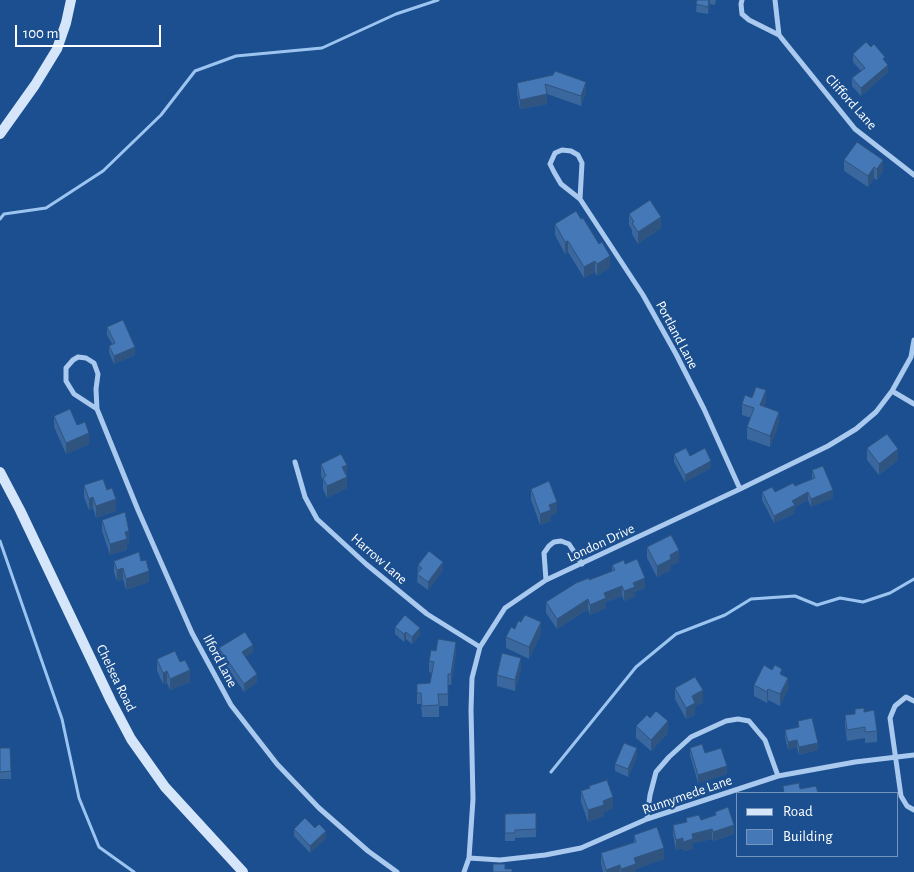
<!DOCTYPE html>
<html>
<head>
<meta charset="utf-8">
<style>
	body { margin:0 }
	#map { position:relative; width:914px; height:872px; overflow:hidden; background:#1b4f8f; font-family:"Alegreya Sans",sans-serif }
	canvas { display:block }
	.legend { position:absolute; left:736px; top:792px; width:162px; height:65px; box-sizing:border-box; background:#1b4f8f; border:1px solid #7695bc; margin:0; padding:6px 9px; list-style:none; font-size:15px; color:#fff }
	.legend li { display:flex; align-items:center; gap:10px; height:25px }
	.legend b { width:25px; border:1px solid #7695bc }
	.scale { position:absolute; left:15px; top:25px; width:146px; height:22px; box-sizing:border-box; border:2px solid #fff; border-top:0; padding-left:6px; font-size:15px; line-height:18px; white-space:nowrap; color:#fff; -webkit-text-stroke:4px #1b4f8f; paint-order:stroke }
</style>
</head>
<body>
<div id="map">
<canvas width="914" height="872"></canvas>
<ul class="legend">
<li><b style="height:6px;background:#d6e6fa"></b>Road</li>
<li><b style="height:14px;background:#4478b7"></b>Building</li>
</ul>
<div class="scale">100 m</div>
</div>
<script>
const context = document.querySelector('canvas').getContext('2d');
context.lineJoin = 'round';
function poly(rows) {
  const path = new Path2D();
  for (const r of rows) {
    path.moveTo(r[0], r[1]);
    for (let i = 2; i < r.length; i += 2) path.lineTo(r[i], r[i + 1]);
  }
  return path;
}
function strokePath(path, color, width, dash) {
  context.strokeStyle = color;
  context.lineWidth = width;
  context.lineCap = dash ? 'butt' : 'round';
  context.setLineDash(dash || []);
  context.stroke(path);
}
function fill(path, color) {
  context.fillStyle = color;
  context.fill(path, 'evenodd');
}
function write(font, color, halo, rows, align = 'center') {
  context.font = font + ' "Alegreya Sans",sans-serif';
  context.lineWidth = 4.5;
  context.setLineDash([]);
  context.textBaseline = 'middle';
  context.strokeStyle = halo;
  context.fillStyle = color;
  for (const [text, x, y, turn = 0] of rows) {
    context.save();
    context.translate(x, y);
    context.rotate((+turn || 0) * Math.PI / 180);
    context.textAlign = isNaN(turn) ? turn : align;
    if (halo) context.strokeText(text, 0, 0);
    context.fillText(text, 0, 0);
    context.restore();
  }
}
strokePath(poly([
	[0,219,4,214,46,208,103,171,161,115,195,71,236,56,322,48,396,14,438,0],
	[0,541,62,719,79,798,99,847,134,872],
	[551,772,636,667,676,634,725,615,751,599,795,596,817,605,840,598,863,602,890,593,914,579]
]), '#9cc4f0', 3);
strokePath(poly([
	[742,0,741,4,742,14,749,20,779,35,855,129,914,175],
	[775,0,779,35],
	[580,199,561,184,554,172,550,164,555,153,562,150,571,151,578,155,582,163,580,199,643,295,676,354,704,409,740,489],
	[892,391,914,404],
	[97,409,74,394,66,381,66,368,73,360,78,357,86,358,94,363,98,374,96,389,97,409,138,510,192,633,231,705,277,764,319,808,368,851,397,872],
	[295,462,305,497,317,519,366,564,427,614,480,647],
	[546,580,544,553,549,546,554,542,561,541,569,544,582,564],
	[914,701,906,697,895,706,890,718,901,796,907,806,914,810],
	[647,819,650,795,656,772,669,757,691,737,726,721,738,719,749,721,765,740,778,776],
	[469,858,500,860,545,855,581,848,647,819,778,776,855,762,914,755],
	[464,872,469,858,473,799,471,710,472,678,480,647,505,608,546,580,740,489,828,446,856,429,876,412,892,391,911,357,914,340]
]), '#a9c9ee', 5);
strokePath(poly([
	[0,134,35,85,57,49,66,23,71,0],
	[0,472,20,510,111,701,131,739,165,787,243,872]
]), '#d6e6fa', 10);
fill(poly([
	[697,0,716,0,715,5,710,4,708,14,696,12],
	[853,54,885,62,888,72,861,96,852,86,852,78,861,71,853,62],
	[553,75,586,91,581,106,547,94,547,104,520,109,517,92,517,83],
	[857,142,883,171,877,180,874,178,868,187,844,171,844,160],
	[629,214,661,228,638,244,632,234,632,230,629,225],
	[555,224,610,267,597,276,595,272,584,278,568,252,565,254,555,235],
	[107,327,135,355,114,364,109,353,109,346,112,344,107,335],
	[766,402,764,406,779,423,770,447,747,439,747,427,751,418,742,415,742,404],
	[54,416,89,444,66,454,54,427],
	[867,448,898,460,879,475,867,460],
	[674,454,690,456,711,468,685,482,674,462],
	[321,464,347,465,347,488,327,498,323,489,323,480,321,476],
	[812,470,833,498,811,507,808,500,795,507,795,513,774,523,762,500,762,492,775,492,795,486,812,479],
	[84,485,107,490,116,511,96,518,93,508,89,510,84,497],
	[531,489,557,513,551,515,551,521,540,525,531,500],
	[102,520,129,542,127,543,127,550,110,555,102,531],
	[647,547,679,562,671,565,671,570,657,577,647,558],
	[114,561,149,582,126,590,123,579,117,581,114,572],
	[625,564,645,588,635,592,635,597,624,601,622,596,606,602,606,608,590,615,588,609,557,629,546,613,546,602,589,580,612,571,612,565],
	[418,565,443,570,428,590,417,582],
	[395,627,420,635,412,644,406,639,404,642,395,634],
	[541,633,529,659,506,648,506,637],
	[219,648,253,652,245,657,257,682,244,692,219,655],
	[436,651,456,653,451,685,448,685,448,706,439,706,439,717,422,717,421,704,417,704,417,684,430,683,432,673,429,672,429,661],
	[157,659,190,682,170,690,167,683,163,684,157,671],
	[521,669,515,691,497,686,497,675],
	[782,675,788,689,780,706,768,700,767,703,754,696,754,685],
	[675,688,703,702,695,706,695,715,686,719,675,699],
	[855,709,864,712,877,731,877,742,865,743,865,738,847,741,845,726,845,715,855,714],
	[650,718,668,733,651,751,636,738,636,726],
	[798,721,818,750,799,755,797,747,788,750,785,737,785,730,798,727],
	[0,748,11,771,11,779,0,779],
	[690,748,705,753,727,774,698,783,690,755],
	[637,756,628,777,615,771,615,764],
	[589,786,613,808,604,812,604,816,588,822,581,802,581,791,589,788],
	[715,812,734,834,713,841,712,839,693,843,693,849,683,851,683,848,676,850,673,835,673,825,686,822,686,818,701,820,715,815],
	[536,813,536,837,515,838,515,841,505,841,505,814],
	[315,828,326,838,310,853,294,836,294,829],
	[634,835,664,859,636,869,636,872,603,872,601,864,601,853,634,842]
]), '#3a679d');
fill(poly([
	[709,0,710,0,710,4,708,14,708,7],
	[888,65,888,72,861,96,861,88],
	[586,82,586,91,581,106,581,96],
	[547,94,547,104,520,109,520,100],
	[883,160,883,171,877,180,877,169],
	[874,167,874,178,868,187,868,176],
	[661,217,661,228,638,244,638,232],
	[568,241,568,252,565,254,565,242],
	[610,256,610,267,597,276,597,264],
	[595,261,595,272,584,278,584,267],
	[135,347,135,355,114,364,114,356],
	[766,390,766,402,760,416,760,405],
	[779,412,779,423,770,447,770,436],
	[89,433,89,444,66,454,66,443],
	[898,449,898,460,879,475,879,464],
	[711,461,711,468,685,482,685,475],
	[347,465,347,476,342,467],
	[347,477,347,488,327,498,327,486],
	[833,490,833,498,811,507,811,499],
	[808,492,808,500,795,507,795,513,774,523,774,516,792,501],
	[93,497,93,508,89,510,89,499],
	[116,499,116,511,96,518,96,506],
	[557,502,557,513,551,515,551,521,540,525,540,514,549,505],
	[129,531,129,542,127,543,127,550,110,555,110,544,125,532],
	[679,550,679,562,671,565,671,570,657,577,657,566,670,555],
	[443,562,443,570,428,590,428,582],
	[123,568,123,579,117,581,117,570],
	[149,571,149,582,126,590,126,579],
	[645,578,645,588,635,592,635,597,624,601,624,591,633,583],
	[622,586,622,596,606,602,606,608,590,615,590,605,604,593],
	[588,599,588,609,557,629,557,619],
	[541,622,541,633,529,659,529,647],
	[420,628,420,635,412,644,412,637],
	[406,632,406,639,404,642,404,634],
	[456,642,456,653,451,685,451,674],
	[253,645,253,652,242,660,242,652],
	[521,658,521,669,515,691,515,680],
	[190,670,190,682,170,690,170,679],
	[167,671,167,683,163,684,163,673],
	[257,674,257,682,244,692,244,684],
	[788,678,788,689,780,706,780,694],
	[768,689,768,700,767,703,767,692],
	[703,690,703,702,695,706,695,715,686,719,686,708,692,696],
	[668,721,668,733,651,751,651,740],
	[797,740,797,747,788,750,788,742],
	[818,743,818,750,799,755,799,747],
	[637,748,637,756,628,777,628,769],
	[727,766,727,774,698,783,698,775],
	[613,797,613,808,604,812,604,816,588,822,588,810,603,801],
	[734,825,734,834,713,841,713,832],
	[712,829,712,839,693,843,693,849,683,851,683,842,692,834],
	[326,831,326,838,310,853,310,846],
	[683,838,683,848,676,850,676,840],
	[664,848,664,859,636,869,636,872,621,872,621,869,634,858],
	[620,865,620,872,606,872,606,870]
]), '#305480');
const building = poly([
	[697,0,709,0,708,7,696,4,697,0],
	[866,42,871,47,874,44,885,57,883,59,888,65,861,88,852,78,865,68,853,54,866,42],
	[555,71,586,82,581,96,545,84,547,94,520,100,517,83,553,75,555,71],
	[857,142,883,160,877,169,874,167,868,176,844,160,857,142],
	[650,200,661,217,638,232,632,223,634,222,629,214,650,200],
	[576,211,581,219,583,218,599,244,602,242,610,256,597,264,595,261,584,267,568,241,565,242,555,224,576,211],
	[123,320,135,347,114,356,109,346,115,343,107,327,123,320],
	[756,387,766,390,760,405,779,412,770,436,747,427,754,408,742,404,745,395,752,398,756,387],
	[70,409,77,425,85,422,89,433,66,443,54,416,70,409],
	[887,434,898,449,879,464,867,448,887,434],
	[686,448,690,456,705,448,711,461,685,475,674,454,686,448],
	[341,454,347,465,342,467,347,477,327,486,323,478,326,476,321,464,341,454],
	[823,466,833,490,811,499,808,492,792,501,795,505,774,516,762,492,772,487,775,492,793,483,795,486,815,478,812,470,823,466],
	[103,479,107,490,112,488,116,499,96,506,93,497,89,499,84,485,103,479],
	[549,481,557,502,549,505,551,510,540,514,531,489,549,481],
	[125,512,129,531,125,532,127,539,110,544,102,520,125,512],
	[671,535,679,550,670,555,671,559,657,566,647,547,671,535],
	[429,551,443,562,428,582,417,574,422,568,418,565,429,551],
	[139,552,141,561,146,560,149,571,126,579,123,568,117,570,114,561,139,552],
	[637,559,645,578,633,583,635,587,624,591,622,586,604,593,606,598,590,605,588,599,557,619,546,602,576,583,589,578,589,580,615,570,612,565,624,560,625,564,637,559],
	[405,615,420,628,412,637,406,632,404,634,395,627,405,615],
	[525,615,541,622,529,647,506,637,511,627,515,629,518,621,521,622,525,615],
	[245,632,253,645,242,652,257,674,244,684,219,648,245,632],
	[438,639,456,642,451,674,448,674,448,694,438,694,439,705,422,706,421,693,417,693,417,684,430,683,434,662,429,661,431,650,436,651,438,639],
	[175,651,180,662,185,660,190,670,170,679,167,671,163,673,157,659,175,651],
	[502,653,521,658,515,680,497,675,502,653],
	[764,665,772,670,775,665,782,669,780,674,788,678,780,694,768,689,767,692,754,685,764,665],
	[695,677,703,690,692,696,695,703,686,708,675,688,695,677],
	[864,708,864,712,874,710,877,731,865,732,865,727,847,730,845,715,855,714,855,709,864,708],
	[656,711,668,721,651,740,636,726,647,715,650,718,656,711],
	[812,718,818,743,799,747,797,740,788,742,785,730,799,727,798,721,812,718],
	[624,743,637,748,628,769,615,764,624,743],
	[702,744,705,753,721,748,727,766,698,775,690,748,702,744],
	[0,748,10,748,11,771,0,772,0,748],
	[607,780,613,797,603,801,604,805,588,810,581,791,590,788,589,786,607,780],
	[799,783,800,789,816,786,818,793,784,793,783,786,799,783],
	[728,807,734,825,713,832,712,829,692,834,693,839,683,842,683,838,676,840,673,825,687,822,686,818,699,815,701,820,716,815,715,812,728,807],
	[536,813,536,829,515,830,515,833,505,833,505,814,536,813],
	[305,818,315,828,319,824,326,831,310,846,294,829,305,818],
	[657,827,664,848,634,858,636,864,621,869,620,865,606,870,601,853,636,842,634,835,657,827],
	[493,864,505,864,505,869,512,869,512,872,493,872,493,864]
]);
fill(building, '#4478b7');
strokePath(building, '#305480', 1);
write('14px', '#fff', '#1b4f8f', [
	["Clifford Lane",851,102,48],
	["Portland Lane",677,335,62],
	["London Drive",601,543,-25],
	["Harrow Lane",379,559,41],
	["Ilford Lane",220,661,62],
	["Chelsea Road",116,678,64],
	["Runnymede Lane",687,795,-19]
]);
</script>
</body>
</html>
